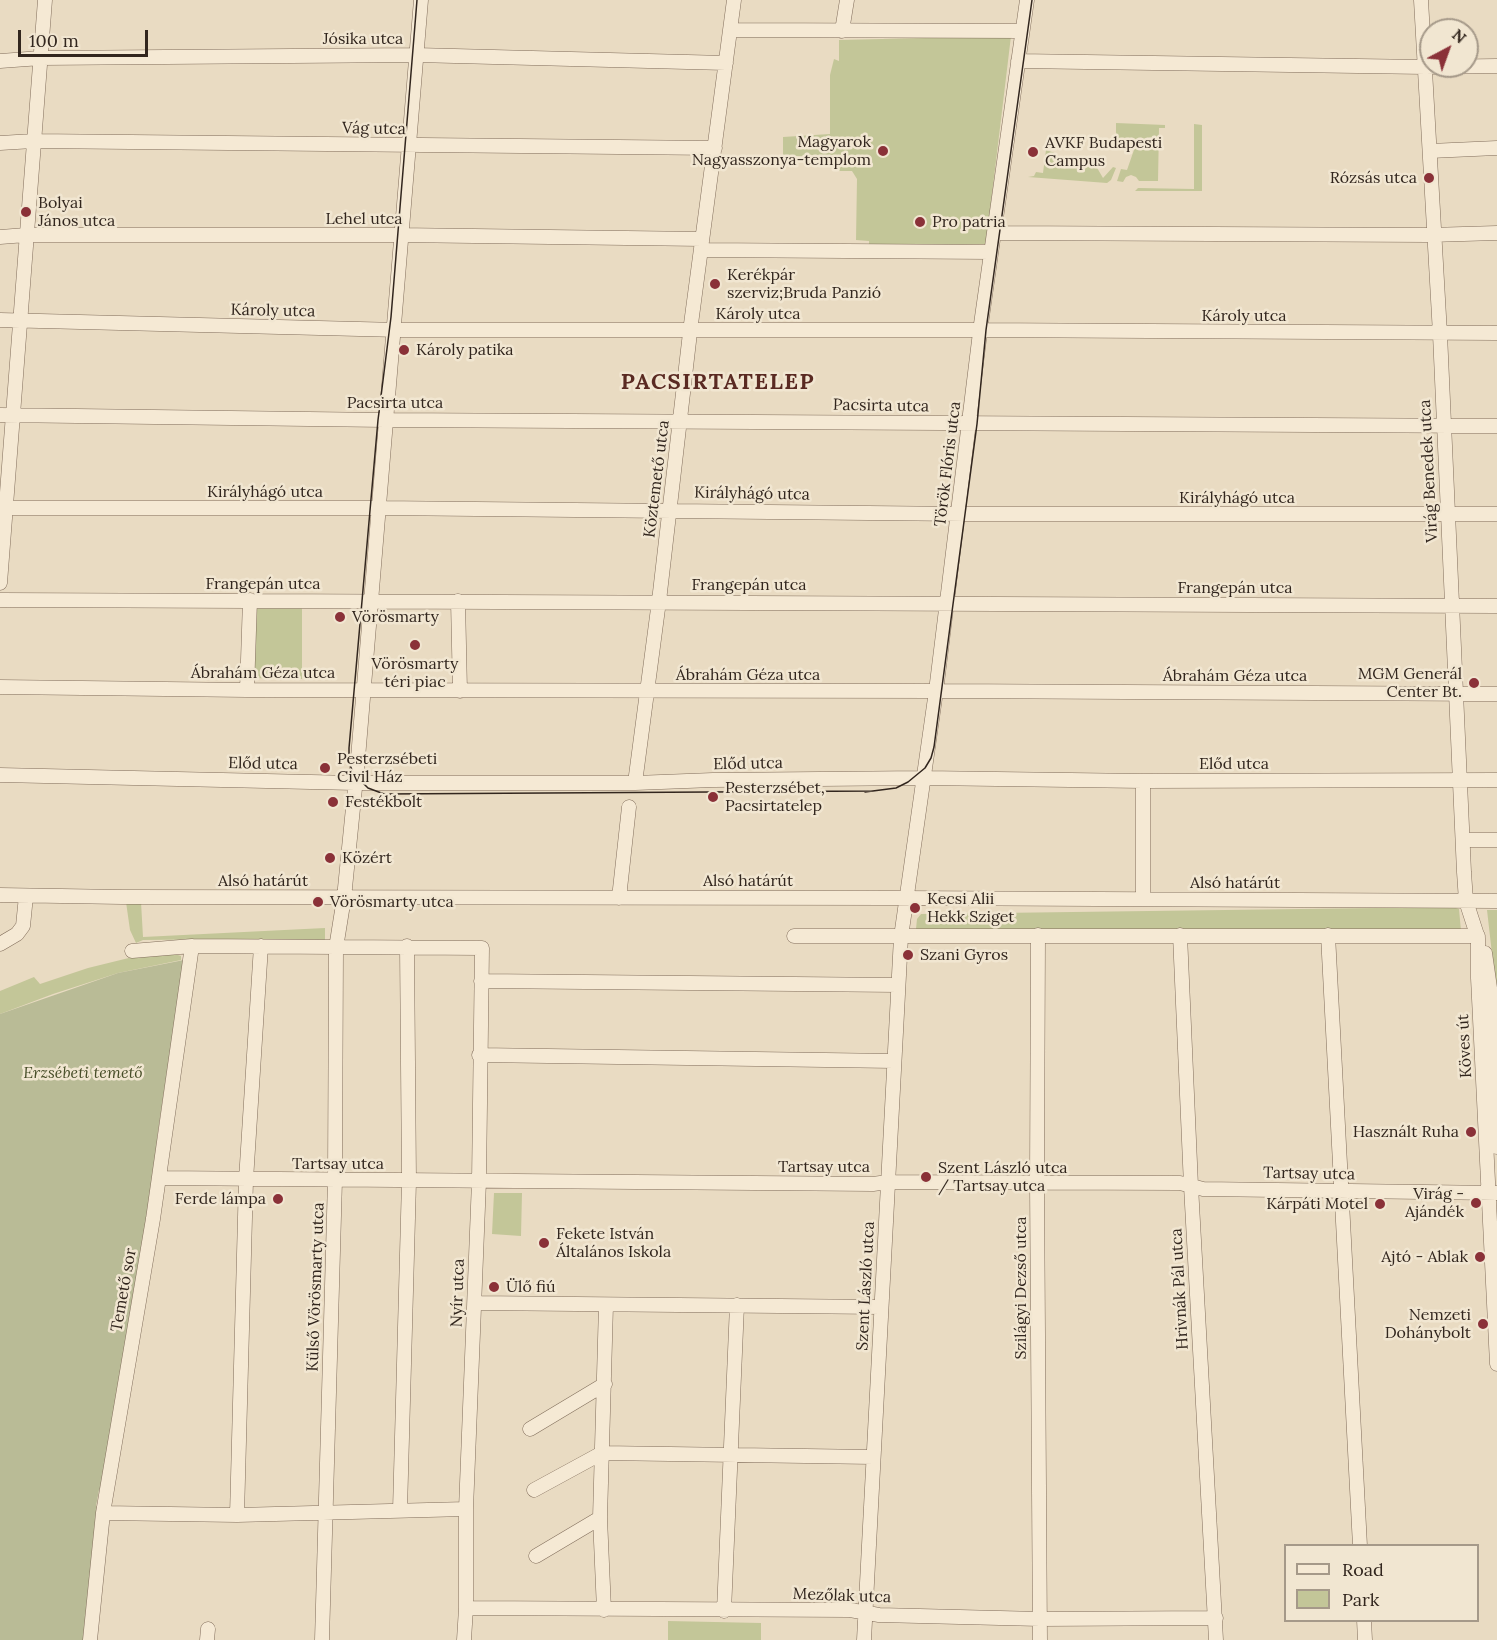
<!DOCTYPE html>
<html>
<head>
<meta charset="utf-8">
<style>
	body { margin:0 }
	#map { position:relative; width:1497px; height:1640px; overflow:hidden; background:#e9dbc2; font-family:Lora,serif }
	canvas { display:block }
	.legend { position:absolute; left:1284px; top:1544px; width:195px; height:78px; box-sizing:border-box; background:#f1e6d1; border:2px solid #a59989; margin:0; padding:8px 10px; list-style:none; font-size:18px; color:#32261e }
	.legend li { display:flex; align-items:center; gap:12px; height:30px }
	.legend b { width:30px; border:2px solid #a59989 }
	.north { position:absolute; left:1419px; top:18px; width:60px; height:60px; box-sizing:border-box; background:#f1e6d1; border:2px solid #a59989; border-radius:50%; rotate:41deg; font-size:16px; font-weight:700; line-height:24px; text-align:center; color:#32261e }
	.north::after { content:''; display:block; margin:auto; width:21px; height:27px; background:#8a3138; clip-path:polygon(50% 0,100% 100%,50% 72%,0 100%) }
	.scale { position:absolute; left:18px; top:30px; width:130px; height:27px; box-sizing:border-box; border:3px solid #32261e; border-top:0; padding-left:8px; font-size:18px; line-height:21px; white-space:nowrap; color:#32261e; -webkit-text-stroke:4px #f1e6d1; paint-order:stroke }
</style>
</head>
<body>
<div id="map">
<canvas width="1497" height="1640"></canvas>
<ul class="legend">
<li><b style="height:8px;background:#f5e9d4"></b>Road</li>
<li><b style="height:16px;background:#c3c698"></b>Park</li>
</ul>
<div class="north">N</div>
<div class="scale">100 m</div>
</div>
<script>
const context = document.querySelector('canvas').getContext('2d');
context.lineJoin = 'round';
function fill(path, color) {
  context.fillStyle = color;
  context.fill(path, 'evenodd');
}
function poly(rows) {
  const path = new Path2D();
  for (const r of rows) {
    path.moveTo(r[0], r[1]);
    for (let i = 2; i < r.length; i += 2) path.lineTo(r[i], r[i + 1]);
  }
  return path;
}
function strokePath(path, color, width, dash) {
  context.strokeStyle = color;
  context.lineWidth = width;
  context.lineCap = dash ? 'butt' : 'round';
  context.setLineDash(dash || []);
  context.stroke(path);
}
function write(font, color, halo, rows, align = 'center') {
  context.font = font + ' Lora,serif';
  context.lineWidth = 5;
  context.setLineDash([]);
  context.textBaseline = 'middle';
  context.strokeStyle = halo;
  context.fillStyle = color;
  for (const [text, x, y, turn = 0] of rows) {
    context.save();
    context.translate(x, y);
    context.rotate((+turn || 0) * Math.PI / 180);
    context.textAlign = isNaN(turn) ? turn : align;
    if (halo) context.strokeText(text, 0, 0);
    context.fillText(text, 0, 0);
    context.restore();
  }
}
fill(poly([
	[1011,36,986,244,869,247,869,241,856,240,857,179,852,171,838,171,838,166,825,166,823,158,783,155,783,137,830,134,830,75,834,59,839,61,839,40],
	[1116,123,1165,125,1165,128,1159,128,1158,181,1139,181,1136,177,1131,175,1126,177,1123,182,1117,181,1121,169,1127,170,1135,147,1118,145,1119,142,1116,141],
	[1194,124,1202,125,1202,191,1135,191,1138,188,1194,189],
	[1046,150,1055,153,1057,167,1083,163,1096,166,1103,178,1113,167,1116,168,1111,180,1107,183,1028,177,1034,176,1036,172,1043,173],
	[252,606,302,606,302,679,251,678],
	[126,902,141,902,143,937,325,928,325,940,248,942,239,939,143,940,136,943,130,930],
	[1453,907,1459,909,1461,931,916,929,917,919,921,914],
	[1487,910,1497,910,1497,998,1496,989],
	[145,954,175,954,181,956,181,960,118,973,53,994,0,1014,0,991,34,977,40,984,88,968],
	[494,1193,522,1193,521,1236,492,1234],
	[668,1621,761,1623,761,1640,668,1640]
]), '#c3c698');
fill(poly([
	[184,960,157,1138,163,1139,102,1487,99,1490,96,1506,101,1511,83,1640,0,1640,0,1014,118,973]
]), '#b9bb96');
const minor = poly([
	[1421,0,1440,334,1464,872,1466,901,1478,938,1478,978,1497,1364],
	[731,30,1022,31],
	[842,31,847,0],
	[0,61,41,58,416,55,726,63],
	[1018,61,1425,67,1497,66],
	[0,143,33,141,715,148],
	[1430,151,1497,148],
	[994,233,1430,235,1497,233],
	[0,237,26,235,398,235,702,239],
	[701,250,991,252],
	[0,320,399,330,976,330,1497,333],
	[0,415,385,420,1497,426],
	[0,508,379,508,965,514,1497,514],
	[0,583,45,0],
	[0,600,1497,606],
	[458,601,460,691],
	[0,687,247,690,942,691,1497,694],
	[247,690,250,600],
	[0,775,355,783,635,783,713,780,924,778,1143,781,1497,780],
	[635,783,659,601,691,324,734,0],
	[1463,840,1497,840],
	[0,895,122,897,898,898,1497,901],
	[619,898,629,807],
	[1143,899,1143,781],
	[1038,935,1037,1182,1040,1640],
	[1180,935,1191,1186,1216,1640],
	[1328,935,1360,1546],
	[794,936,1478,936],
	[0,944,17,934,23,926,26,896],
	[132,951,192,946,482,948,479,1181,466,1509,466,1608,464,1640],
	[1485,953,1490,988,1497,1147],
	[481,981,898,985],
	[479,1055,894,1061],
	[159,1178,873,1184,888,1182,1180,1183,1203,1189,1497,1193],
	[475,1303,881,1307],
	[530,1429,605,1384],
	[534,1490,602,1453,873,1457],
	[400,1510,409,1181,407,946],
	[103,1513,237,1515,466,1509],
	[237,1515,246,1180,261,946],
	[536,1556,600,1518],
	[466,1608,850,1610,879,1615,1040,1619,1216,1618],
	[604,1610,600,1518,606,1305],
	[724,1611,737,1305],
	[1364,1620,1365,1640],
	[90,1640,103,1513,153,1219,192,946],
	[207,1640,208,1629],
	[322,1640,335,1180,336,948,344,898,358,758,421,0],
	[864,1640,901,937,936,691,981,324,1027,0]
]);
strokePath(minor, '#816d5b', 15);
strokePath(minor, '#f5e9d4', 14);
strokePath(poly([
	[417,0,391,317,378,420,349,748,349,762,353,773,368,788,384,794,873,791],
	[865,792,896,788,908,782,925,768,931,758,934,747,977,424,986,330,1032,0]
]), '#32261e', 1.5);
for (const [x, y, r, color] of [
	[883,151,6,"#8a3138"],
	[1033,152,6,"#8a3138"],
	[1429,178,6,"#8a3138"],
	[26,212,6,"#8a3138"],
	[920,222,6,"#8a3138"],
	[715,284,6,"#8a3138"],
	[404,350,6,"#8a3138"],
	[340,617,6,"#8a3138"],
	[415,645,6,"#8a3138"],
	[1474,683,6,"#8a3138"],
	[325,768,6,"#8a3138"],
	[713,797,6,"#8a3138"],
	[333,802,6,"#8a3138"],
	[330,858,6,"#8a3138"],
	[318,902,6,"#8a3138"],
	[915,908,6,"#8a3138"],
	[908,955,6,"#8a3138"],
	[1471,1132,6,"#8a3138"],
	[926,1177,6,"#8a3138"],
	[278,1199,6,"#8a3138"],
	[1476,1203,6,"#8a3138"],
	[1380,1204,6,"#8a3138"],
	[544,1243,6,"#8a3138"],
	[1480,1257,6,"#8a3138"],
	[494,1287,6,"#8a3138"],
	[1483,1324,6,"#8a3138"]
]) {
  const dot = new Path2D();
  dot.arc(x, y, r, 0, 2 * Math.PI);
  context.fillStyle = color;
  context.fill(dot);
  strokePath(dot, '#f1e6d1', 2);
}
write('16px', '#32261e', '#f1e6d1', [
	["Jósika utca",363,39],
	["Vág utca",374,129,1],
	["Lehel utca",364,219],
	["Károly utca",273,311,1],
	["Károly utca",758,314],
	["Károly utca",1244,316],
	["Pacsirta utca",395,403],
	["Pacsirta utca",881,406,1],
	["Török Flóris utca",948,464,-83],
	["Virág Benedek utca",1429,471,-93],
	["Köztemető utca",657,479,-83],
	["Királyhágó utca",265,492],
	["Királyhágó utca",752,494,1],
	["Királyhágó utca",1237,498],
	["Frangepán utca",263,584],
	["Frangepán utca",749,585],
	["Frangepán utca",1235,588],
	["Ábrahám Géza utca",263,673],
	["Ábrahám Géza utca",748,675],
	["Ábrahám Géza utca",1235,676],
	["Előd utca",263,764,1],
	["Előd utca",748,764,-1],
	["Előd utca",1234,764],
	["Alsó határút",263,881],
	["Alsó határút",748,881],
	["Alsó határút",1235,883],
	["Köves út",1465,1046,-93],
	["Tartsay utca",338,1164],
	["Tartsay utca",824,1167],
	["Tartsay utca",1309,1174,1],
	["Szent László utca",866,1286,-87],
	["Külső Vörösmarty utca",316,1287,-88],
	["Szilágyi Dezső utca",1021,1288,-90],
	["Hrivnák Pál utca",1180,1289,-93],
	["Temető sor",124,1290,-80],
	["Nyír utca",458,1293,-88],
	["Mezőlak utca",842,1596,2]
]);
write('16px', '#32261e', '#f1e6d1', [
	["Magyarok",871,142,"right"],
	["Nagyasszonya-templom",871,160,"right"],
	["AVKF Budapesti",1045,143],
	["Campus",1045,161],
	["Rózsás utca",1417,178,"right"],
	["Bolyai",38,203],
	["János utca",38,221],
	["Pro patria",932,222],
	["Kerékpár",727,275],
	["szerviz;Bruda Panzió",727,293],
	["Károly patika",416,350],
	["Vörösmarty",352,617],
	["Vörösmarty",415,664,"center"],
	["téri piac",415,682,"center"],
	["MGM Generál",1462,674,"right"],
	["Center Bt.",1462,692,"right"],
	["Pesterzsébeti",337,759],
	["Civil Ház",337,777],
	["Pesterzsébet,",725,788],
	["Pacsirtatelep",725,806],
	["Festékbolt",345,802],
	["Közért",342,858],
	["Kecsi Alii",927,899],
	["Hekk Sziget",927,917],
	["Vörösmarty utca",330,902],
	["Szani Gyros",920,955],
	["Használt Ruha",1459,1132,"right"],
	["Szent László utca",938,1168],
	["/ Tartsay utca",938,1186],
	["Virág -",1464,1194,"right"],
	["Ajándék",1464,1212,"right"],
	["Ferde lámpa",266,1199,"right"],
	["Kárpáti Motel",1368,1204,"right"],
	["Fekete István",556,1234],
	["Általános Iskola",556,1252],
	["Ajtó - Ablak",1468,1257,"right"],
	["Ülő fiú",506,1287],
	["Nemzeti",1471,1315,"right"],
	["Dohánybolt",1471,1333,"right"]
], 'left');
write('italic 16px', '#464d27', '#f1e6d1', [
	["Erzsébeti temető",83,1073]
]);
context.letterSpacing = '1.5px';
write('bold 22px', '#5a2a22', '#f1e6d1', [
	["PACSIRTATELEP",718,383]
]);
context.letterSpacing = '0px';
</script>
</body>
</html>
